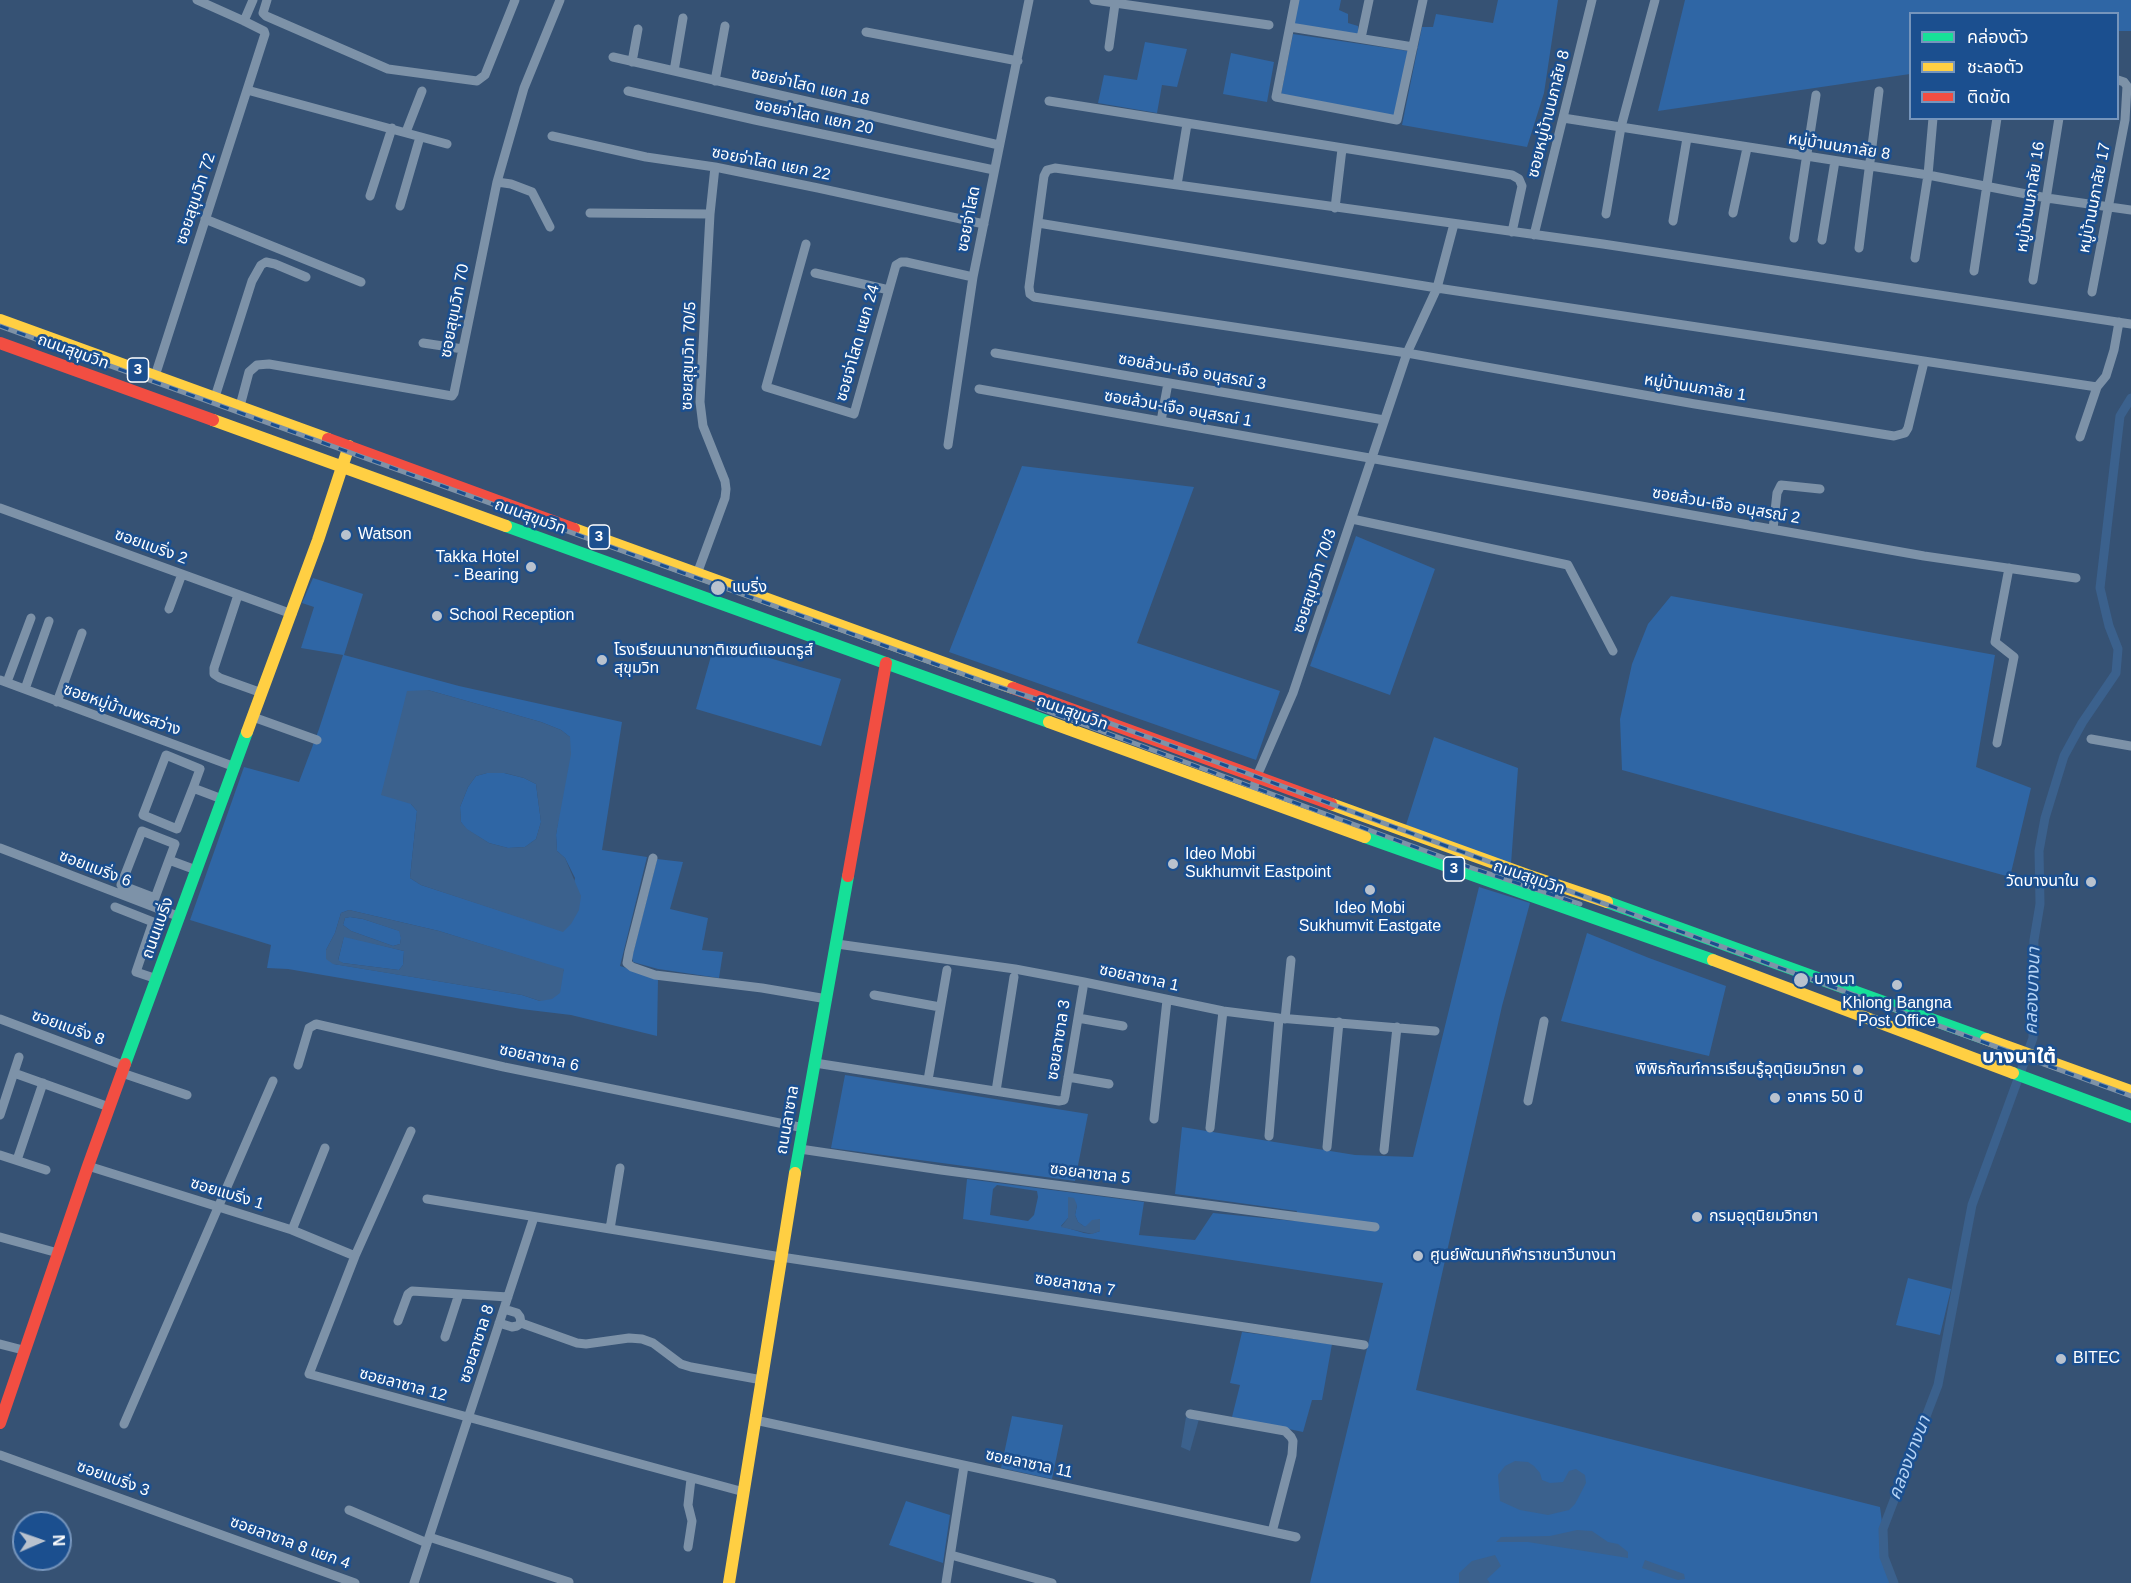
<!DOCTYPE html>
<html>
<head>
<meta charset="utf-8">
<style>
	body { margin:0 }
	#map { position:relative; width:2131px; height:1583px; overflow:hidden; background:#365274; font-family:Helvetica,"Noto Sans Thai",sans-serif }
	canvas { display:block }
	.legend { position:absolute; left:1909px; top:12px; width:210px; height:108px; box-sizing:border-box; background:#1b4f8f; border:2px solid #7695bc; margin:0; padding:8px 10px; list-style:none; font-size:18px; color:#fff }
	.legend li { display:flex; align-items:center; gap:12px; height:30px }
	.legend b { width:30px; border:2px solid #7695bc }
	.north { position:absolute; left:12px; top:1511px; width:60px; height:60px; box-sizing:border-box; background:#1b4f8f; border:2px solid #7695bc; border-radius:50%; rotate:88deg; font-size:16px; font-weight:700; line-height:24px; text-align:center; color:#fff }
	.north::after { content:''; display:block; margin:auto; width:21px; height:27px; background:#b9c2ce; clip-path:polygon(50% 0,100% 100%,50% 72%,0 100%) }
</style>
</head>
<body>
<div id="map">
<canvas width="2131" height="1583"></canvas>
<ul class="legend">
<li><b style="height:8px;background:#16e098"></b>คล่องตัว</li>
<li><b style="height:8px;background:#ffcf43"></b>ชะลอตัว</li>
<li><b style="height:8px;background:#f24e42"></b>ติดขัด</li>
</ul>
<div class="north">N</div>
</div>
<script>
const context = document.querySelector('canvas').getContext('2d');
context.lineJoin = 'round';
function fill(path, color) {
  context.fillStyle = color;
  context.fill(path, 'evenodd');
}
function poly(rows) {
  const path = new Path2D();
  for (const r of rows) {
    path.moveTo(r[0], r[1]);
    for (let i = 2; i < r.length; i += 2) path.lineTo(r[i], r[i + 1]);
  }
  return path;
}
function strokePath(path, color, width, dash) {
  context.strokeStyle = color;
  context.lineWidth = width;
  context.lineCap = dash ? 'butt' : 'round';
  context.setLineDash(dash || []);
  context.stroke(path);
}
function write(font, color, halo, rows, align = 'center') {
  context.font = font + ' Helvetica,"Noto Sans Thai",sans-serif';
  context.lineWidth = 5;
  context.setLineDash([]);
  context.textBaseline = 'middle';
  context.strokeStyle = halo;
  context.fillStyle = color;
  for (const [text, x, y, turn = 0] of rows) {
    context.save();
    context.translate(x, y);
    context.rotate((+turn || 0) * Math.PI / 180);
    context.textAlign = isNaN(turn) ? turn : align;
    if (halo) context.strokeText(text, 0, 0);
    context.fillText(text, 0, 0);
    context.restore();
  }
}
fill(poly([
	[1298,0,1341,0,1339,10,1348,14,1348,23,1358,26,1358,34,1293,24],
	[1498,0,1558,0,1544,93,1527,147,1402,125,1422,27,1433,27,1436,14,1493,23],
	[1685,0,2131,0,2131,31,2118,31,2118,14,1910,14,1910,74,1658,111],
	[1293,34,1408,51,1395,116,1281,94],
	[1145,42,1187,49,1177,87,1162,85,1157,113,1098,103,1104,75,1137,80],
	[1231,53,1274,62,1267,102,1223,94],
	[1022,466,1194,487,1137,643,1280,691,1256,760,949,652],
	[1356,536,1435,569,1390,695,1310,666],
	[313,578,363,594,344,655,459,686,622,722,602,850,647,857,620,966,658,978,657,1036,571,1015,521,1009,288,969,267,968,271,945,190,920,244,767,299,782,319,729,343,655,301,648,314,607,302,603],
	[428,690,541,722,561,730,570,737,556,835,557,851,565,858,575,878,563,931,421,885,410,878,417,811,411,804],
	[349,910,439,931,564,970,540,1001,522,995,334,964,326,950,335,933,341,913],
	[1671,596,1995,655,1976,767,2031,788,2010,877,1622,770,1620,719,1632,664,1648,624],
	[715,642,841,679,821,746,696,709],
	[1434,737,1518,768,1511,864,1406,825],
	[487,773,504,773,524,778,536,784,541,822,536,839,525,847,508,848,489,843,466,829,461,822,460,807,468,787,476,776],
	[657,859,683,862,670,909,708,918,702,950,723,952,719,978,658,969,633,962,632,957],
	[1479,887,1530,903,1502,1006,1416,1390,1880,1507,1890,1583,1310,1583,1383,1283,963,1219,967,1179,1144,1202,1139,1235,1195,1240,1213,1213,1294,1221,1297,1211,1175,1194,1182,1127,1355,1155,1413,1157],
	[997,1185,1037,1191,1038,1197,1034,1215,1028,1221,990,1215,993,1189],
	[1077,1205,1075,1215,1078,1222,1085,1227,1100,1219,1100,1231,1091,1234,1084,1233,1061,1226,1068,1218,1069,1209],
	[350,917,363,919,400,931,401,938,400,944,393,946,351,931,343,925,345,918],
	[1587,933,1649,958,1726,986,1709,1056,1561,1021],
	[344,936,404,951,403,965,399,970,343,963,338,961],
	[845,1075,1088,1114,1075,1181,831,1148],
	[1908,1278,1951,1289,1940,1335,1896,1325],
	[1242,1332,1332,1344,1322,1400,1312,1400,1303,1432,1232,1417,1240,1385,1230,1383],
	[1012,1416,1063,1425,1052,1479,1001,1468],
	[906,1501,950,1515,943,1563,889,1545]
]), '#2f66a5');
fill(poly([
	[428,690,541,722,561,730,570,737,571,754,556,835,557,851,565,858,581,896,579,910,571,924,563,932,421,885,410,878,417,811,411,804,381,795,407,691],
	[487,773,505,773,524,778,536,784,541,822,536,839,525,847,508,848,489,843,467,829,461,822,460,807,468,787,476,776],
	[349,910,439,931,564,969,560,993,552,999,540,1001,522,995,333,964,326,959,326,950,335,933,341,913],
	[350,917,363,919,399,931,401,938,400,944,393,946,351,931,343,925,345,918],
	[344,937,404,951,403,965,399,970,343,963,338,960],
	[1068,1197,1074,1198,1077,1205,1075,1215,1078,1222,1085,1227,1092,1220,1100,1219,1100,1231,1092,1234,1061,1227,1068,1218],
	[1186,1417,1199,1419,1190,1451,1181,1447],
	[1515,1461,1528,1462,1534,1466,1540,1473,1542,1480,1550,1483,1563,1482,1569,1471,1576,1469,1585,1475,1586,1483,1575,1504,1569,1510,1548,1515,1520,1510,1500,1501,1498,1475,1505,1466],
	[1577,1530,1592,1531,1608,1542,1618,1544,1628,1552,1628,1558,1528,1542,1496,1542,1501,1537,1550,1536],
	[1495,1555,1501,1566,1487,1579,1490,1583,1459,1583,1459,1573,1472,1561],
	[1645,1560,1684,1574,1685,1579,1678,1580,1642,1568]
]), '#3b618d');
strokePath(poly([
	[1894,1583,1884,1557,1883,1529,1938,1385,1972,1205,2033,1038,2034,940,2040,904,2039,851,2045,818,2064,756,2082,723,2116,673,2118,649,2109,626,2100,588,2120,416,2131,398]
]), '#3b618d', 9);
strokePath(poly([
	[267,0,263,13,266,16,388,69,477,81,485,75,515,0],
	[1094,0,1269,25],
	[1295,0,1276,97,1397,120,1423,0],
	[244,21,253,0],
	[1290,27,1413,47],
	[866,32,1018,61],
	[1361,38,1369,0],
	[1109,47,1115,4],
	[613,57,999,145],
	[632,62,638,29],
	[674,71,683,18],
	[715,81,725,26],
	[247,90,447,144],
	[628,91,755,120,994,170],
	[1049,101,1512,175,1519,179,1522,186,1512,232],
	[1563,118,1928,175,2047,198,2131,210],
	[406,132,422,91],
	[552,136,646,157,715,167,818,188,984,224],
	[497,182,511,184,532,192,550,227],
	[1177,185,1187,124],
	[370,196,392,128],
	[400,206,420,137],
	[1335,208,1342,149],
	[590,213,710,214],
	[1733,213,1747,148],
	[1606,214,1621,127,1655,0],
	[205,219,361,282],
	[1673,221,1687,138],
	[1038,223,1437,288,2097,387],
	[1534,235,1592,0],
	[1794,238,1816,95],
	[1822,240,1835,161],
	[806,244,766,387,854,414,896,265,901,262,906,262,973,277],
	[1859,248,1879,91],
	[1915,258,1928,175,1933,118],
	[1974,271,1997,118],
	[815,273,889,290],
	[2033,280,2059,118],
	[2092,292,2125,120,2127,86,2124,82,2118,80],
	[423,343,463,349],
	[995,353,1384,420],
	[1924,362,1908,428,1905,433,1894,436,1695,404,1407,353,1034,297,1030,294,1029,287,1044,176,1047,170,1055,168,1603,244,2131,324],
	[155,376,265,34,264,31,244,21,197,0],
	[979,389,1924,556,2076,578],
	[215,397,252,281,261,265,266,262,275,264,306,277],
	[240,406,249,372,257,365,269,364,452,396,454,393,497,182,524,88,560,0],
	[1161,421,1168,383],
	[2080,437,2097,387,2106,376,2114,350,2119,322],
	[948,445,973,277,1029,0],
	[0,508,292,614],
	[1352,519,1568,565,1613,651],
	[1773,529,1777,493,1781,485,1820,489],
	[697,574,725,498,726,489,725,481,703,426,700,402,710,214,715,167],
	[238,595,214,668,214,674,220,678,262,693],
	[169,609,182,574],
	[0,680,235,767],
	[7,682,31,618],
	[25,689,49,621],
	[57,702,82,633],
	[253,717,317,740],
	[2091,739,2131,746],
	[1997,743,2014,657,1995,642,2009,568],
	[193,788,177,829,143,815,166,755,200,769,193,788,222,799],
	[1251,797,1257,776,1293,693,1407,353,1437,288,1454,224],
	[0,848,180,917],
	[653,858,629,952,627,963,632,967,655,975,762,988,827,999],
	[169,860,175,844,142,831,121,885,155,898,169,860,196,870],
	[115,907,153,922,136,972,157,979],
	[837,944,1015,969,1084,982,1223,1011,1279,1018,1435,1031],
	[874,995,940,1007],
	[1078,1018,1123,1026],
	[0,1019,125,1066],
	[1285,1019,1291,960],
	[815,1063,1059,1101,1064,1100,1065,1096,1083,988],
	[298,1065,309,1028,316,1024,504,1067,804,1128],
	[14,1073,109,1107],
	[122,1073,187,1095],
	[1068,1077,1109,1084],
	[928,1080,947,970],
	[996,1091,1014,977],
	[1528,1101,1544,1021],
	[0,1115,19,1057],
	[1154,1119,1167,1000],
	[1210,1128,1223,1011],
	[411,1131,355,1256,309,1374,744,1492],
	[1269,1136,1279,1018],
	[1327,1147,1339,1022],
	[800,1149,941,1170,1375,1227],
	[1384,1150,1397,1027],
	[0,1155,46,1170],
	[17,1160,43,1083],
	[88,1166,292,1230,355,1256],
	[427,1199,781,1257,1364,1345],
	[610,1229,620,1168],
	[292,1230,325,1148],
	[0,1237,58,1253],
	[504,1309,517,1313,520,1317,521,1323,577,1343,586,1344,629,1338,642,1339,653,1343,681,1364,691,1367,762,1380],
	[398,1321,408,1294,412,1291,508,1297],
	[499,1323,512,1327,517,1326,521,1323],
	[445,1337,459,1294],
	[0,1344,23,1350],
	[1190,1414,1285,1431,1291,1437,1293,1441,1292,1455,1272,1532],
	[755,1420,1296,1537],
	[124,1424,273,1081],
	[0,1455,355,1583],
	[349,1510,427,1543],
	[429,1537,569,1582],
	[688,1547,692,1521,688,1505,691,1479],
	[951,1555,1052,1583],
	[414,1583,534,1217],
	[946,1583,964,1466]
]), '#7d92a8', 9);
strokePath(poly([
	[506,526,1049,722],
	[1365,837,1713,960],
	[1607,902,1986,1039],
	[125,1064,247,732],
	[2013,1073,2131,1117],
	[795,1173,848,876]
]), '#16e098', 12);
strokePath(poly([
	[0,320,328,439],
	[213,420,506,526],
	[574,529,1013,688],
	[1049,722,1365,837],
	[247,732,318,540,349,446],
	[1331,804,1527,875,1607,902],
	[1713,960,2013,1073],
	[1986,1039,2131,1091],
	[729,1583,795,1173]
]), '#ffcf43', 12);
strokePath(poly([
	[0,343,213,420],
	[328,439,574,529],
	[1013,688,1331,804],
	[848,876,886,663],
	[0,1423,88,1166,125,1064]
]), '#f24e42', 12);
const rail = poly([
	[0,326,996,686,1101,720,2131,1096],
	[1039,708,1469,867,1580,904]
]);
strokePath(rail, '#7e92a7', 5);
strokePath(rail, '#1b4f8f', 3, [9]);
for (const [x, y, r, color] of [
	[346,535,6,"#b9c2ce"],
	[531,567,6,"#b9c2ce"],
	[718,588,8,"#b9c2ce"],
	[437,616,6,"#b9c2ce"],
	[602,660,6,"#b9c2ce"],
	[1173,864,6,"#b9c2ce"],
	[2091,882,6,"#b9c2ce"],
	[1370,890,6,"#b9c2ce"],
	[1801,980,8,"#b9c2ce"],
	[1897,985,6,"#b9c2ce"],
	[1858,1070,6,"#b9c2ce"],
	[1775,1098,6,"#b9c2ce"],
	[1697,1217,6,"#b9c2ce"],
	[1418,1256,6,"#b9c2ce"],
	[2061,1359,6,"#b9c2ce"]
]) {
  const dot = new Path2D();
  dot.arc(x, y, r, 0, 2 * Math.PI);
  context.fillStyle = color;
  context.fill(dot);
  strokePath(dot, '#1b4f8f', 2);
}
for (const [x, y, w] of [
	[138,370,21],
	[599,537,21],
	[1454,869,21]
]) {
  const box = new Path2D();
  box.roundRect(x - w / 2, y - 12, w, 24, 4.5);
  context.fillStyle = '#1b4f8f';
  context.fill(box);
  strokePath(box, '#fff', 1.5);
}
write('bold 15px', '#fff', null, [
	["3",138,370],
	["3",599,537],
	["3",1454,869]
]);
write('16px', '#fff', '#1b4f8f', [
	["ซอยจ่าโสด แยก 18",810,87,13],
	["ซอยหมู่บ้านนภาลัย 8",1549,114,-76],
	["ซอยจ่าโสด แยก 20",814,117,12],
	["หมู่บ้านนภาลัย 8",1839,147,9],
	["ซอยจ่าโสด แยก 22",771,164,11],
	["หมู่บ้านนภาลัย 16",2031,197,-81],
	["หมู่บ้านนภาลัย 17",2095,198,-79],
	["ซอยสุขุมวิท 72",196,199,-72],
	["ซอยจ่าโสด",969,219,-79],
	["ซอยสุขุมวิท 70",455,311,-79],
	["ซอยจ่าโสด แยก 24",858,343,-74],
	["ถนนสุขุมวิท",73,352,20],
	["ซอยสุขุมวิท 70/5",689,356,-88],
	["ซอยล้วน-เจือ อนุสรณ์ 3",1192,372,10],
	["หมู่บ้านนภาลัย 1",1695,388,9],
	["ซอยล้วน-เจือ อนุสรณ์ 1",1178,409,10],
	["ซอยล้วน-เจือ อนุสรณ์ 2",1726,506,10],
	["ถนนสุขุมวิท",530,517,20],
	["ซอยแบริ่ง 2",151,547,20],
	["ซอยสุขุมวิท 70/3",1315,581,-72],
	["ซอยหมู่บ้านพรสว่าง",122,710,20],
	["ถนนสุขุมวิท",1072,713,20],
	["ซอยแบริ่ง 6",95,869,21],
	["ถนนสุขุมวิท",1529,878,19],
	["ถนนแบริ่ง",158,928,-70],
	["ซอยลาซาล 1",1139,978,12],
	["ซอยแบริ่ง 8",68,1028,20],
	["ซอยลาซาล 3",1059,1040,-81],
	["ซอยลาซาล 6",539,1058,12],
	["ถนนลาซาล",788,1120,-80],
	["ซอยลาซาล 5",1090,1174,7],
	["ซอยแบริ่ง 1",227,1194,17],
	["ซอยลาซาล 7",1075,1285,9],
	["ซอยลาซาล 8",477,1344,-72],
	["ซอยลาซาล 12",403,1385,15],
	["ซอยลาซาล 11",1029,1464,12],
	["ซอยแบริ่ง 3",113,1479,20],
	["ซอยลาซาล 8 แยก 4",290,1543,20]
]);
write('16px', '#fff', '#1b4f8f', [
	["Watson",358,535],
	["Takka Hotel",519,558,"right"],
	["- Bearing",519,576,"right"],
	["แบริ่ง",732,588],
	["School Reception",449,616],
	["โรงเรียนนานาชาติเซนต์แอนดรูส์",614,651],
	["สุขุมวิท",614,669],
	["Ideo Mobi",1185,855],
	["Sukhumvit Eastpoint",1185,873],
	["วัดบางนาใน",2079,882,"right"],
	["Ideo Mobi",1370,909,"center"],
	["Sukhumvit Eastgate",1370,927,"center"],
	["บางนา",1814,980],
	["Khlong Bangna",1897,1004,"center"],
	["Post Office",1897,1022,"center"],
	["พิพิธภัณฑ์การเรียนรู้อุตุนิยมวิทยา",1846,1070,"right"],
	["อาคาร 50 ปี",1787,1098],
	["กรมอุตุนิยมวิทยา",1709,1217],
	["ศูนย์พัฒนากีฬาราชนาวีบางนา",1430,1256],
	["BITEC",2073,1359]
], 'left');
write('italic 18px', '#b5d3f5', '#1b4f8f', [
	["คลองบางนา",2033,991,-88],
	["คลองบางนา",1910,1458,-69]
]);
write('bold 20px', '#fff', '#1b4f8f', [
	["บางนาใต้",2019,1057]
]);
</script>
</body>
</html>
